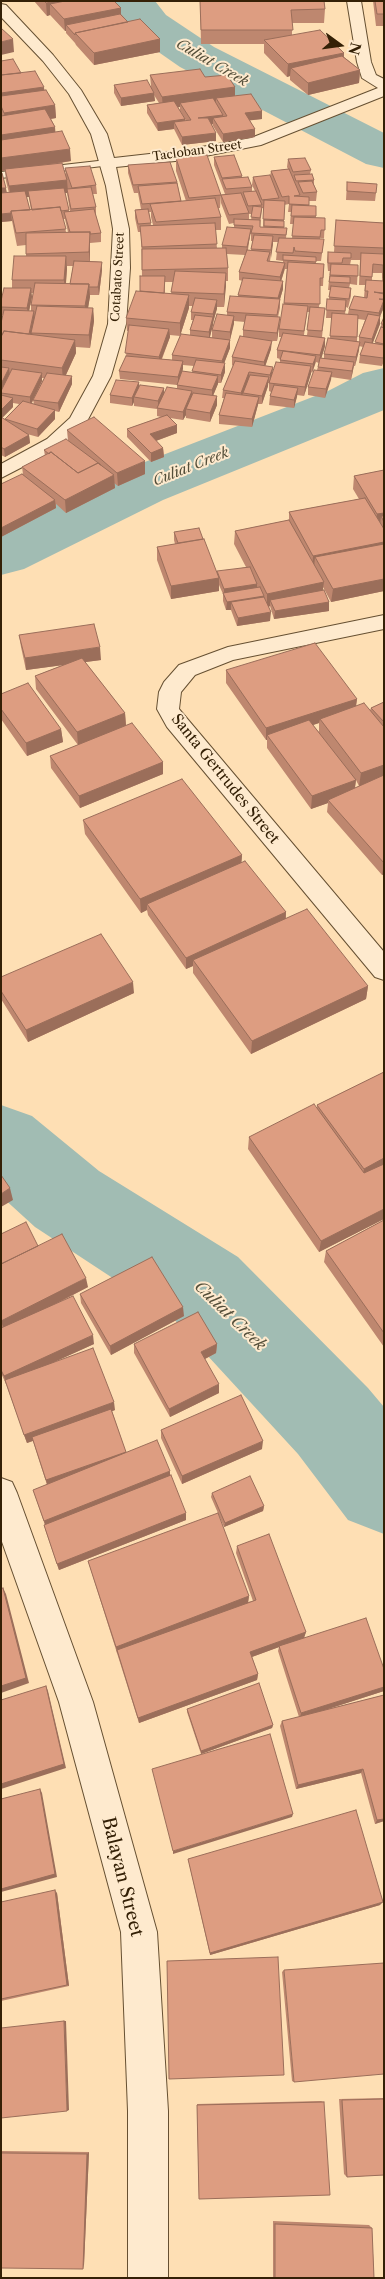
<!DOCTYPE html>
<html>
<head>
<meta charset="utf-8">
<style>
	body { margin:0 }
	#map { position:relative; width:385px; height:2279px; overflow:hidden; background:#fedfb4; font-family:"Libre Caslon Text",serif }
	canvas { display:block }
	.frame { position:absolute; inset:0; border:2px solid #342006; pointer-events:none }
	.north { position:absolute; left:315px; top:20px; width:50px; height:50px; -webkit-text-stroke:4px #feeace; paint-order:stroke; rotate:104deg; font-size:14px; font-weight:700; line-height:20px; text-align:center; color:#342006 }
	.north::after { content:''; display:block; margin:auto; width:18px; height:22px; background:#342006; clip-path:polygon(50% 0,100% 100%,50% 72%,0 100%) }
</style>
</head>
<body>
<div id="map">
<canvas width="385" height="2279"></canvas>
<div class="frame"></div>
<div class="north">N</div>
</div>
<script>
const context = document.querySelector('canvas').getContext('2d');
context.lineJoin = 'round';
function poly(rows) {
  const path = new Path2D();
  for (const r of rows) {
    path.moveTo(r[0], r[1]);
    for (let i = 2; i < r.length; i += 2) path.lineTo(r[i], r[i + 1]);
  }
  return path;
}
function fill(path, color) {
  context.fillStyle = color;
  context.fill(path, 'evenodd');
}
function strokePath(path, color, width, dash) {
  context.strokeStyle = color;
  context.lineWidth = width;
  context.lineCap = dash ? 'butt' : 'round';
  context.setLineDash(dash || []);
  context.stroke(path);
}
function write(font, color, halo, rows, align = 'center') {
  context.font = font + ' "Libre Caslon Text",serif';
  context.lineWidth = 4;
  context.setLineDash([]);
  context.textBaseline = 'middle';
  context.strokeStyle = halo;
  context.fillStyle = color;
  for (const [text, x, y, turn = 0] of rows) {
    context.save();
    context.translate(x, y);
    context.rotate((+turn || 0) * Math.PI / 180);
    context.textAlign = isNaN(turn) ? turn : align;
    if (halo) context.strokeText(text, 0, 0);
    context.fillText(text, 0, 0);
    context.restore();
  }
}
fill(poly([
	[109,1,155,1,166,15,214,47,384,133,384,168,366,164,180,67,134,35,109,1],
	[384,368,384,410,163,500,24,569,1,575,1,528,119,472,328,391,363,373,384,368],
	[1,1105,32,1116,99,1171,238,1257,368,1388,384,1407,384,1534,348,1520,298,1454,172,1317,35,1227,1,1196,1,1105]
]), '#a1bcb3');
const lane = poly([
	[107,160,112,163,111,165,1,178,1,172,107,160]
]);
const street = poly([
	[347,1,361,1,371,62,376,75,384,79,384,96,261,145,185,160,116,167,129,229,130,268,126,324,111,376,85,425,61,447,1,478,1,464,47,439,70,418,93,376,108,324,113,229,106,186,91,134,69,94,43,61,1,17,1,4,6,5,53,55,81,90,107,134,114,158,185,150,251,138,378,88,362,78,357,62,347,1],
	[384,615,384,629,233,660,195,675,181,692,179,709,384,952,384,980,375,977,167,727,157,709,159,692,164,682,179,665,228,647,384,615],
	[1,1478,12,1482,17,1493,93,1702,157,1932,168,2111,168,2278,128,2278,128,2111,121,1932,59,1702,1,1539,1,1478]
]);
strokePath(lane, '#665032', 2);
strokePath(street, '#665032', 2);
fill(lane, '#feeace');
fill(street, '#feeace');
fill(poly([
	[34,1,114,1,121,8,121,14,128,22,160,39,160,52,94,65,76,45,75,43,66,33,66,31,65,31,51,16,50,15,47,16],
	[200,1,329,1,324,1,325,9,324,23,292,23,292,35,344,53,344,57,360,70,359,83,308,95,290,80,290,76,287,77,264,53,264,44,201,44],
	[373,1,384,1,384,26,376,26],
	[1,61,21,73,45,90,55,105,56,118,51,119,55,127,55,132,71,161,55,164,66,174,65,168,96,185,97,194,93,194,96,207,96,216,101,233,101,242,90,243,90,261,102,262,102,270,99,295,90,295,88,308,93,308,94,321,90,348,76,347,76,353,66,375,72,384,59,412,55,411,55,419,38,437,27,434,29,435,30,443,5,457,1,455,1,323,3,315,1,315,1,301,12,288,12,280,26,256,26,245,17,246,12,221,1,222,1,173,7,193,9,193,6,181,5,171,1,171],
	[65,193,67,193,70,211,69,211],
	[26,197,29,197,31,210,30,210],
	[63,219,65,219,68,232,66,232],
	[67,266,73,266,70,284,66,284],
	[31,293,33,293,31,305,31,311,29,311,32,297],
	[42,378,44,378,33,400,34,404,32,403,42,381],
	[13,403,19,404,5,419,2,418,13,407],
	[150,75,205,77,235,87,235,96,262,111,262,119,250,120,255,137,223,142,213,126,213,124,212,125,216,141,182,145,174,129,158,131,147,113,147,105,159,103,154,95,155,101,121,106,114,93,114,85,151,86],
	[178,107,180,107,180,111,186,121,185,121,185,119],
	[214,157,242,176,242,177,252,187,252,191,255,191,252,185,253,177,270,177,271,171,288,169,287,167,288,159,311,170,310,174,314,180,314,185,317,192,316,201,309,201,309,206,316,206,316,218,325,218,324,238,320,238,320,239,324,239,321,261,316,261,316,264,324,264,323,286,320,286,319,308,325,308,322,337,325,338,325,346,321,358,324,358,324,354,330,338,332,318,326,318,327,299,329,299,330,290,328,290,330,271,328,271,327,260,328,252,334,252,336,220,384,223,384,308,380,316,380,324,372,344,375,344,384,317,384,361,382,366,359,363,360,355,363,347,359,346,359,350,355,366,354,366,351,380,331,377,325,398,308,395,308,387,317,370,319,363,316,362,312,373,311,372,304,396,297,395,294,408,269,405,270,396,271,392,269,391,269,383,268,383,268,386,262,404,258,404,252,427,219,424,219,415,224,398,222,398,223,390,233,366,232,365,232,357,243,337,243,330,245,322,234,321,230,340,230,348,224,363,225,372,221,383,218,383,213,396,217,396,217,405,210,422,186,418,186,415,183,420,170,418,177,425,177,433,156,441,163,448,164,457,151,462,127,437,127,429,161,417,157,416,157,409,134,406,134,402,132,406,110,403,110,395,139,382,139,387,164,388,164,394,177,388,177,385,120,379,119,371,126,357,128,331,127,331,126,318,140,291,142,276,141,232,138,232,135,218,135,210,141,209,138,193,134,193,128,173,128,165,177,182,181,201,186,201,176,171,176,158,221,195,220,208,218,208,221,217,221,230,215,230,217,248,222,248,222,245,234,228,234,223,229,224,221,203,221,195,225,194,214,165],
	[289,204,288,212,291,212,290,224,294,224,292,238,286,238,287,228,284,228,284,205],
	[262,208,264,208,263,227,260,227],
	[149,212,151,212,151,217,153,225,151,225],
	[249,214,252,214,251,220,249,219],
	[250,234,251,234,251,241,253,241,251,250,248,250],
	[273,242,278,242,276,260,283,261,283,262,270,261],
	[227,254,245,255,239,272,239,280,243,281,238,296,227,312,227,315,212,330,212,338,210,337,217,307,224,307,226,281,228,281,228,268],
	[351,260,360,260,359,285,365,285,364,298,349,309,348,314,345,314,346,307,348,308,351,296,351,288,349,288,350,284,357,285,358,265,350,265],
	[285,269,287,269,284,304,279,329,279,337,281,337,277,350,277,358,280,359,280,362,272,374,273,367,265,366,271,349,270,341,277,341,279,326,280,317,278,317,280,308,280,299,283,289,283,281,281,281],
	[372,273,382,273,382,281,372,281],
	[165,282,173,282,171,294,165,293],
	[189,306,193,306,191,312,191,320,193,320,190,330,190,335,180,336,189,308],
	[307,312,310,312,307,335,304,335],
	[358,319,365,320,359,337,359,342,357,341],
	[170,335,180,336,172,355,172,360,162,359,170,337],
	[183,365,194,366,192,373,182,371],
	[347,182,376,193,375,201,346,200],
	[67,430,145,474,118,486,114,483,115,488,66,513,56,504,56,508,1,537,1,484,23,474,22,467,45,456,44,450,68,441],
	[384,470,384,591,331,602,323,587,323,591,329,602,329,611,274,619,270,606,269,607,270,621,237,626,231,610,226,610,223,601,223,594,219,585,219,591,171,599,157,560,157,547,175,544,174,540,174,532,217,573,246,567,234,544,235,531,289,520,289,512,359,499,353,489,354,476],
	[19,635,101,660,85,662,125,713,126,726,163,762,163,774,80,808,51,768,50,756,78,745,36,689,35,676,63,665,26,670,21,647],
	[226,670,357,699,356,706,370,710,371,708,384,702,384,874,382,875,327,812,328,803,311,809,267,748,267,740,266,740,226,683],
	[319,723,319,732,313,725],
	[356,780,359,786,355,788],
	[1,694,61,729,63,742,27,756,1,719],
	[83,820,242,855,241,863,286,912,286,918,368,986,366,999,251,1054,193,973,193,966,186,969,148,915,147,910,141,913,85,834],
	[1,977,134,993,28,1042,1,999],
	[384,1072,384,1219,319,1252,248,1149,249,1137,317,1108,317,1105],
	[384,1220,384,1347,324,1262,326,1251],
	[1,1234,38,1246,88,1287,56,1304,94,1344,54,1362,115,1410,112,1411,126,1453,170,1475,186,1520,59,1570,46,1532,44,1525,45,1525,33,1490,47,1485,33,1441,27,1443,6,1384,1,1373,1,1328,2,1327,1,1325],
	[80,1294,184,1316,111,1355,81,1303],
	[134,1344,217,1344,216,1353,205,1359,219,1393,170,1417,134,1353],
	[161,1430,262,1449,182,1484,161,1438],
	[212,1493,264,1506,263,1511,224,1527,211,1497],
	[237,1546,306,1632,304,1637,384,1669,384,1691,325,1710,384,1695,384,1821,375,1824,361,1773,296,1789,280,1726,282,1721,299,1717,278,1651,279,1647,252,1657,258,1674,257,1680,139,1723,88,1561,249,1596,248,1602,253,1601,236,1553],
	[187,1709,273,1725,272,1728,201,1754,187,1712],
	[188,1859,380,1905,210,1955],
	[57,1893,69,1986,1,2001,1,1902],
	[284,1970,294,2082,292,2081,282,1972],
	[384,2098,384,2175,347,2177,344,2174,339,2099],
	[321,2101,324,2102,199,2199,197,2104],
	[1,2151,89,2152,84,2265,1,2268],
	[273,2221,369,2225,372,2228,374,2278,273,2278]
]), '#be876f');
fill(poly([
	[57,1,108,1,50,4,50,15,47,16,46,3],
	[121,8,121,20,66,25,66,31,65,31,64,19],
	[13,39,14,52,1,55,1,42],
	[160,39,160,52,94,65,94,53],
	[344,53,343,66,291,68,290,76,287,77,288,64],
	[360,70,359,83,308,95,308,83],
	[44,87,45,100,1,106,1,93],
	[235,87,235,100,216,98,216,102,183,107,180,103,180,107,163,109,162,97],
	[154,93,155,101,121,106,121,98],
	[55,105,56,118,6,125,4,113],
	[262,111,262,119,245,121,245,113],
	[223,115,223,123,213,118,213,124,198,126,198,118],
	[185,119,185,128,174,122,174,129,158,131,157,123],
	[55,127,56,139,1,148,1,135],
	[255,129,255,137,223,142,223,134],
	[216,133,216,141,182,145,182,137],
	[70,149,71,161,1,171,1,158],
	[67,180,68,192,67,189,67,193,29,196,28,191,29,197,11,198,9,186],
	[1,188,6,188,7,196,1,197],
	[11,213,12,221,1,222,1,214],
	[251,229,250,237,246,255,247,247],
	[90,232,90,265,89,252],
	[273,236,273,244,271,258,271,250],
	[66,256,67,269,65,293,64,280],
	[102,262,102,270,99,295,98,287],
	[285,263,284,271,280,285,280,277],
	[226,273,226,286,224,307,224,294],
	[283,281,283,289,278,306,278,298],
	[89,284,90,297,86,319,85,306],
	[31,288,32,297,28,316,27,308],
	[189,295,189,308,180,336,180,323],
	[217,300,217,309,213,322,213,314],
	[384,301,383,309,378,322,379,313],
	[93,308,94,321,90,348,89,335],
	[34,311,35,319,32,335,29,336],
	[234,316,234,324,230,340,230,332],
	[380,316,380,324,371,348,372,339],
	[213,317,213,325,209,340,209,332],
	[280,317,279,326,277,341,277,333],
	[169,329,170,337,159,365,159,357],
	[325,338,325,346,320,363,320,355],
	[75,340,76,353,63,381,62,368],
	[230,340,230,348,222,369,222,361],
	[272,341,271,349,264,370,264,362],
	[360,342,359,350,355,366,356,357],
	[316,356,315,364,312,373,313,364],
	[183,361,183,369,178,385,178,377],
	[354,362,353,370,351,380,352,371],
	[225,363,225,372,221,383,221,375],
	[311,366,311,374,304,396,305,387],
	[273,367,272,375,270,383,270,375],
	[9,368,10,377,1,393,1,384],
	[249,372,249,380,243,393,241,401,241,393],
	[332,372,331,380,325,398,326,389],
	[42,373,42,381,30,406,30,397],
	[72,376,72,384,59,412,58,403],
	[218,376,218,384,212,398,212,390],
	[269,377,268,386,262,404,262,396],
	[139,382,139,391,134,397,134,402,132,406,132,398],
	[164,388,164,396,158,409,158,401],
	[298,388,297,397,294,408,294,400],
	[192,391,192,399,186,409,186,415,183,420,183,412],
	[217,396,217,405,210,422,210,413],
	[259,397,258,405,252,427,252,419],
	[13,398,13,407,2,418,1,410],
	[55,410,55,419,38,437,37,429],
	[177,425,177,433,150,443,150,434],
	[29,435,30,443,5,457,4,449],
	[163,448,164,457,151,462,151,453],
	[145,461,145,474,118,486,117,473],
	[114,475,115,488,66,513,65,500],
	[55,500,56,508,1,537,1,528],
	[384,513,384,522,381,516,380,526,375,527,377,514],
	[384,542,384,554,315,557,314,568,312,569,313,556],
	[219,578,219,591,171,599,171,586],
	[384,579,384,591,331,602,333,589],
	[324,582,322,595,270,600,270,606,267,607,267,594],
	[257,584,257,592,224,597,224,589],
	[264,596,264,604,231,602,231,610,226,610,227,602],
	[329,602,329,611,274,619,275,611],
	[271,612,270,621,237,626,238,618],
	[100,647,101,660,26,670,25,658],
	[357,699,355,712,320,719,319,723,270,739,267,735,267,740,266,740,266,728],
	[125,713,126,726,78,745,77,732],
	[61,729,63,742,27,756,26,743],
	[163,762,163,774,80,808,79,796],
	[384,765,384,777,359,786,361,773],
	[356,780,354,793,328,800,328,803,311,809,312,796],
	[242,855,241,869,147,904,147,910,141,913,140,899],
	[384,863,384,874,382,875],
	[286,912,285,924,193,960,193,966,186,969,186,958],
	[133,982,134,993,28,1042,26,1030],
	[368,986,366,999,251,1054,252,1041],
	[384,1158,384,1168,362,1179,364,1169],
	[10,1188,13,1200,1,1207,1,1194],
	[384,1209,384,1219,319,1252,321,1241],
	[86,1278,88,1287,4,1330,1,1321],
	[183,1307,184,1316,111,1355,110,1346],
	[93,1335,94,1344,6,1384,4,1376],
	[217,1344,216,1353,201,1361,201,1352],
	[219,1384,219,1393,170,1417,169,1409],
	[114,1402,115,1410,27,1443,24,1435],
	[263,1441,262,1449,182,1484,182,1476],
	[126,1452,127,1460,48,1488,46,1480],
	[170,1471,170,1478,46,1528,44,1521],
	[264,1506,263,1511,224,1527,225,1523],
	[186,1513,186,1520,59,1570,57,1564],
	[3,1588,6,1594,29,1683,1,1693],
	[249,1596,248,1603,117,1653,116,1647],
	[306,1632,304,1638,249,1658,250,1652],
	[258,1674,257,1680,139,1723,138,1718],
	[46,1686,48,1691,66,1768,1,1789,1,1784],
	[384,1687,384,1691,300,1718,301,1713],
	[273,1725,272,1728,201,1754,201,1751],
	[363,1769,361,1773,296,1789,298,1785],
	[40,1789,42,1793,57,1877,1,1892,1,1889],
	[293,1814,292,1817,173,1854,173,1851],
	[384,1819,384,1821,375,1824,377,1820],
	[55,1890,57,1893,69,1986,67,1985],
	[383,1902,380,1905,210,1955,210,1953],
	[64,2021,66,2021,69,2110,67,2111],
	[89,2152,84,2265,83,2269,87,2154]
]), '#9b6e5a');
const building = poly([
	[44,1,57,1,46,3,44,1],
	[65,1,114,1,121,8,64,19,50,4,65,1],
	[200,1,324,1,325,9,291,10,293,30,201,30,200,1],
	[375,1,384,1,384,14,377,14,375,1],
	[120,14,128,22,75,33,75,35,66,25,120,14],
	[140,19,160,39,94,53,75,33,140,19],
	[1,28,13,39,1,42,1,28],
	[320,30,344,53,288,64,264,40,320,30],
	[342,56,360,70,308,83,291,68,342,56],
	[13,59,21,73,1,75,1,61,13,59],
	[200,69,205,77,227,75,235,87,162,97,150,75,200,69],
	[35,71,44,87,1,93,1,75,35,71],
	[147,80,154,93,121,98,114,85,147,80],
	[46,90,55,105,4,113,1,106,1,96,46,90],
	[251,94,262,111,245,113,255,129,223,134,213,118,227,116,216,98,251,94],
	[213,98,223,115,198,118,208,118,216,133,182,137,174,122,191,120,180,103,213,98],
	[174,101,185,119,157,123,147,105,174,101],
	[45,109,55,127,1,135,1,116,45,109],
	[62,131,70,149,1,158,1,140,62,131],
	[207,155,221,195,189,198,176,158,207,155],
	[234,155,242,176,222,178,214,157,234,155],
	[305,158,311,170,293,172,288,159,305,158],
	[170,162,177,182,133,185,128,165,170,162],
	[62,163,67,180,9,186,5,169,62,163],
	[90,166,96,185,72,188,65,168,90,166],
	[289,169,300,195,294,196,309,197,309,205,289,204,289,196,282,197,271,171,289,169],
	[1,173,2,173,6,188,1,188,1,173],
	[312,174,314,180,296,181,294,175,312,174],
	[270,175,279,198,262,200,253,177,270,175],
	[248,177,252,187,226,189,222,179,248,177],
	[312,181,317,192,303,193,298,182,312,181],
	[347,182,377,184,376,193,347,191,347,182],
	[177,183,181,201,142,204,138,186,177,183],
	[91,187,96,207,71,209,67,189,91,187],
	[64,188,69,210,61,211,60,207,32,210,28,191,64,188],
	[25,191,30,210,11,211,11,213,1,214,1,193,25,191],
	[256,191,262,205,248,206,243,192,256,191],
	[241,193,249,213,229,215,221,195,241,193],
	[215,198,221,217,156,222,150,204,215,198],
	[264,200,285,201,284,220,263,219,264,200],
	[292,205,316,206,316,216,291,216,292,205],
	[253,206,262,207,260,218,251,217,253,206],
	[60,207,66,229,16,233,11,211,60,207],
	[94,209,101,233,90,234,90,232,70,232,64,212,94,209],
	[148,209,151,223,138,224,135,210,148,209],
	[294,217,325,218,325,230,321,230,320,237,292,236,294,217],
	[234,219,260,220,260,227,287,228,286,235,251,233,253,226,234,225,234,219],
	[264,220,284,221,284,227,264,226,264,220],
	[336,220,384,223,384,248,334,246,336,220],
	[215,223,217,244,142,247,140,226,215,223],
	[227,227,251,229,247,247,222,245,227,227],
	[90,232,89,252,26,254,26,233,90,232],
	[254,235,273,236,271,250,251,249,254,235],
	[279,238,324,239,322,253,295,251,294,247,293,253,276,252,279,238],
	[226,248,228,268,142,270,142,249,226,248],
	[247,250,270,252,267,261,285,263,280,277,239,272,247,250],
	[328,252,351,253,351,258,343,258,342,263,328,263,328,252],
	[361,253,384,254,384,278,383,278,383,265,373,264,372,277,360,276,361,253],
	[283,255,316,257,316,262,283,260,283,255],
	[14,256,66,256,64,280,12,280,14,256],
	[74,261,102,262,98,287,89,287,89,284,70,284,74,261],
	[288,262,324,264,323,278,320,278,320,304,284,303,288,262],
	[331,264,358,265,358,276,330,275,331,264],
	[175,271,226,273,224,294,171,292,175,271],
	[140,276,165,276,164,293,140,291,140,276],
	[330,276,350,277,350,283,329,282,330,276],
	[243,278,283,281,278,298,238,295,243,278],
	[366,280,384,281,384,293,374,292,384,294,384,299,379,299,384,300,379,313,349,309,354,296,367,298,368,291,365,291,366,280],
	[35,283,89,284,85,306,31,305,35,283],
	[331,286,351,288,349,299,329,297,331,286],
	[4,288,31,288,27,308,1,307,1,301,4,288],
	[136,291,189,295,180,323,126,318,136,291],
	[230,296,280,299,277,315,227,312,230,296],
	[195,298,217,300,213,314,191,312,195,298],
	[327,299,346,300,345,311,326,310,327,299],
	[283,304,308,306,304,331,279,329,283,304],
	[37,306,93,308,89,335,31,333,37,306],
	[310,307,325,308,322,331,307,330,310,307],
	[4,310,34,311,29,334,4,331,2,335,1,335,1,323,4,310],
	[332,313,358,315,357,337,330,336,332,313],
	[217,314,234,316,230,332,212,330,217,314],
	[368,314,380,316,372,339,359,337,368,314],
	[195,315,213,317,209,332,190,330,195,315],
	[246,315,280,317,277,333,243,330,246,315],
	[384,317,384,324,381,324,384,317],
	[129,325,169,329,159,357,125,353,129,325],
	[381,327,384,328,384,344,375,342,381,327],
	[4,331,75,340,62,368,1,360,1,337,4,331],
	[283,333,325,338,320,355,277,350,283,333],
	[181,334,230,340,222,361,172,355,181,334],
	[240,336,272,341,264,362,232,357,240,336],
	[328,338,360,342,356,357,324,354,328,338],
	[365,342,384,345,384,356,383,358,360,355,365,342],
	[283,351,316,356,313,364,280,360,283,351],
	[126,356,183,361,178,377,119,371,126,356],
	[320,358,354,362,352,371,318,367,320,358],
	[196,360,225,363,221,375,192,371,196,360],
	[235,361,273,367,270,375,249,372,241,393,223,390,235,361],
	[276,362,311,366,305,387,269,383,276,362],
	[1,367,9,368,1,384,1,367],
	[12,369,42,373,30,397,1,393,1,391,12,369],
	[314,370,332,372,326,389,308,387,314,370],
	[182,371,218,376,212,390,177,385,182,371],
	[47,373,72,376,58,403,33,400,47,373],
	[250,375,269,377,262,396,243,393,250,375],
	[116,380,139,382,132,398,110,395,116,380],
	[140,385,164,388,158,401,134,397,140,385],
	[274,385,298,388,294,400,270,396,274,385],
	[167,387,192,391,183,412,157,408,167,387],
	[193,393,217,396,210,413,186,409,193,393],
	[226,393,259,397,252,419,219,415,226,393],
	[1,395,13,398,1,410,1,395],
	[23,401,55,410,37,429,5,419,23,401],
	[167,415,177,425,150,434,163,448,151,453,127,429,167,415],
	[1,417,29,435,4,449,1,447,1,417],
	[94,417,145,461,117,473,67,430,94,417],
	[66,439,101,465,98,463,78,473,51,452,49,454,44,450,66,439],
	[51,452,78,473,98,463,114,475,65,500,22,467,51,452],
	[384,470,384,513,377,514,354,476,384,470],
	[22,474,55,500,1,528,1,484,22,474],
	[365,498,384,529,384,542,313,556,289,512,365,498],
	[381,516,384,516,384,522,381,516],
	[289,520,324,582,267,594,235,531,289,520],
	[199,528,203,539,178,543,174,532,199,528],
	[204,539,219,578,171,586,157,547,204,539],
	[384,544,384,579,333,589,315,557,384,544],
	[250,567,257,584,224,589,217,571,250,567],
	[260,587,264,596,227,602,223,593,260,587],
	[324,590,329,602,275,611,270,600,324,590],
	[264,597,271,612,238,618,231,602,264,597],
	[94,624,100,647,25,658,19,635,94,624],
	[315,643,357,699,266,728,226,670,315,643],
	[82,658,125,713,77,732,35,676,82,658],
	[28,683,61,729,26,743,1,709,1,694,28,683],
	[384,702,384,722,371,708,384,702],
	[364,703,384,727,384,765,361,773,320,719,364,703],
	[309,720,356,780,312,796,267,735,309,720],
	[132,723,163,762,79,796,50,756,132,723],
	[384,775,384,863,328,800,384,775],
	[182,779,242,855,140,899,83,820,182,779],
	[245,861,286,912,186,958,147,904,245,861],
	[307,909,368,986,252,1041,193,960,307,909],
	[101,934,133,982,26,1030,1,991,1,977,101,934],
	[384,1072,384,1158,364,1169,317,1105,384,1072],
	[314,1104,364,1173,384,1164,384,1209,321,1241,249,1137,314,1104],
	[1,1175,10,1188,1,1194,1,1175],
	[384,1220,384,1333,326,1251,384,1220],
	[26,1222,38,1246,1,1264,1,1234,26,1222],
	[62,1234,86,1278,1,1321,1,1264,62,1234],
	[152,1257,183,1307,110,1346,80,1294,152,1257],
	[73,1296,93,1335,4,1376,1,1370,1,1328,73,1296],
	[198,1312,217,1344,201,1352,219,1384,169,1409,134,1344,198,1312],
	[93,1348,114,1402,24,1435,5,1380,93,1348],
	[241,1395,263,1441,182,1476,161,1430,241,1395],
	[111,1409,126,1452,46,1480,32,1437,111,1409],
	[157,1440,170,1471,44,1521,33,1490,157,1440],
	[171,1475,186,1513,57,1564,44,1525,171,1475],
	[250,1476,264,1506,225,1523,212,1493,250,1476],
	[218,1513,249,1596,116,1647,88,1561,218,1513],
	[269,1534,306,1632,250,1652,258,1674,138,1718,117,1650,256,1600,237,1546,269,1534],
	[3,1588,26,1678,1,1686,1,1589,3,1588],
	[366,1618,384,1669,384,1687,301,1713,279,1646,366,1618],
	[259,1683,273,1725,201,1751,187,1709,259,1683],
	[46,1686,64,1764,1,1784,1,1700,46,1686],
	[384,1695,384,1819,377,1820,363,1769,298,1785,282,1721,384,1695],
	[270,1734,293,1814,173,1851,152,1769,270,1734],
	[40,1789,55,1874,1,1889,1,1799,40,1789],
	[356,1810,383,1902,210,1953,188,1859,356,1810],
	[55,1890,67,1985,1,1999,1,1902,55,1890],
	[278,1957,284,2075,169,2079,167,1961,278,1957],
	[384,1963,384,2074,294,2082,284,1970,384,1963],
	[64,2021,67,2111,1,2118,1,2028,64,2021],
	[384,2099,384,2175,347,2177,342,2100,384,2099],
	[324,2102,330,2195,199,2199,197,2105,324,2102],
	[1,2153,87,2154,83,2269,1,2268,1,2153],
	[275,2224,372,2228,374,2278,275,2278,275,2224]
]);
fill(building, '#dd9d81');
strokePath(building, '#9b6e5a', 1);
write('12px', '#342006', '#feeace', [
	["Tacloban Street",197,151,-8],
	["Cotabato Street",118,277,-87]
]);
write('italic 14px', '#554f3a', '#feeace', [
	["Culiat Creek",212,63,30],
	["Culiat Creek",191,467,-22]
]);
write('15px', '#342006', '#feeace', [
	["Santa Gertrudes Street",225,779,51]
]);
write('italic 16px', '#554f3a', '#feeace', [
	["Culiat Creek",230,1316,44]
]);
write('18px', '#342006', '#feeace', [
	["Balayan Street",122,1877,76]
]);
</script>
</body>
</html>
